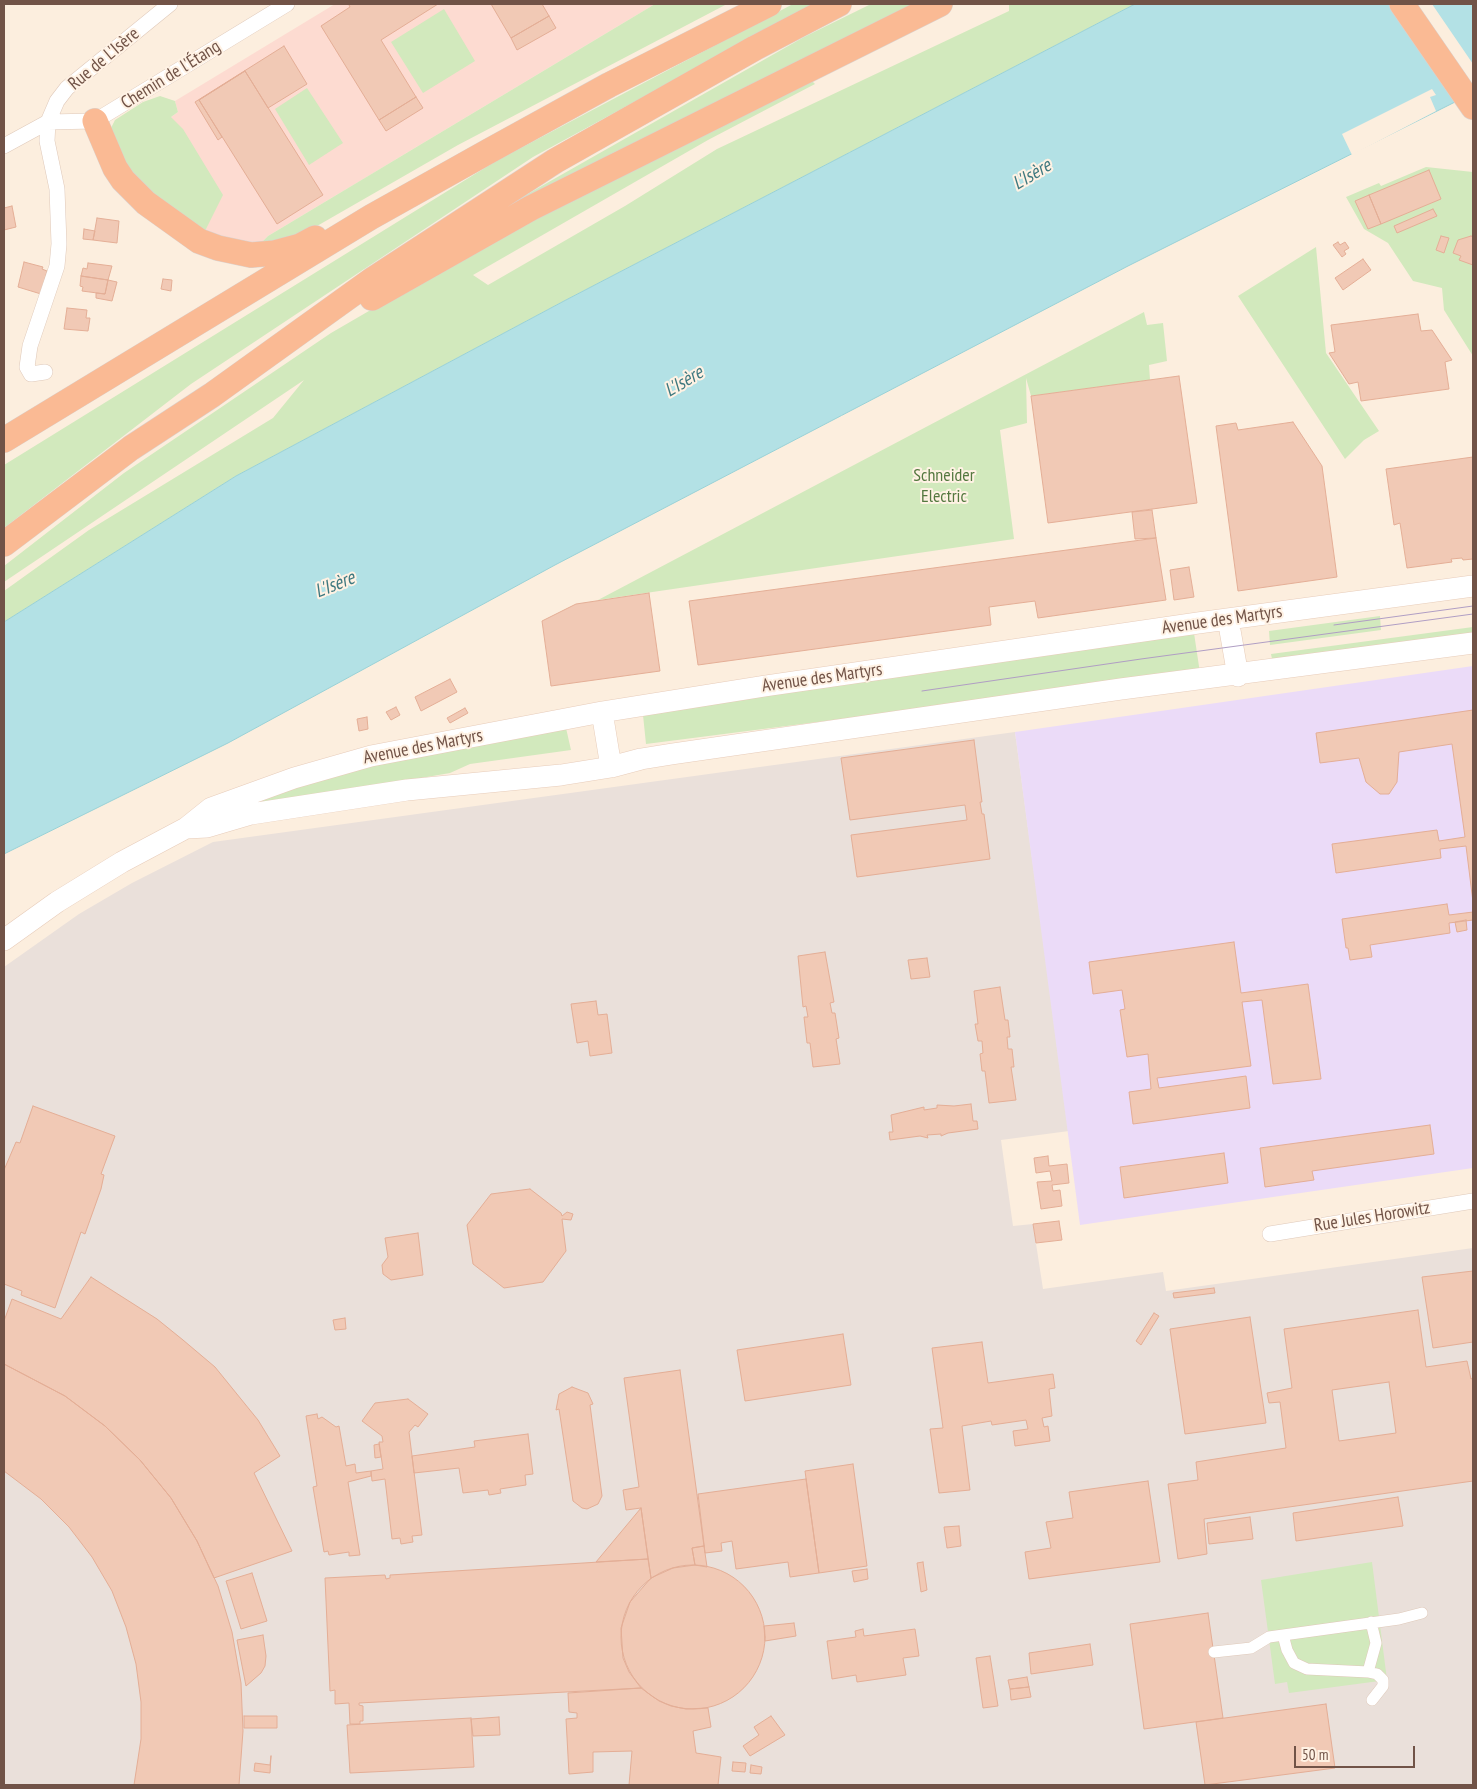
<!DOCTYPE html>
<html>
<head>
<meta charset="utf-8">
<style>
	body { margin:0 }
	#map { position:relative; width:1477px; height:1789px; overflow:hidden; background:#fceede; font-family:"PT Sans Narrow",sans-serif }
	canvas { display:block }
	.frame { position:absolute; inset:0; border:5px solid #715347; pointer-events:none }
	.scale { position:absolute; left:1294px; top:1746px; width:121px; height:22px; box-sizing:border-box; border:2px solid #715347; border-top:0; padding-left:6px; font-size:15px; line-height:18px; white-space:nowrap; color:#715347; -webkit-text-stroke:4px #fff2e4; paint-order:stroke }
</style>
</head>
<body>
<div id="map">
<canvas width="1477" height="1789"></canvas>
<div class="frame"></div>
<div class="scale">50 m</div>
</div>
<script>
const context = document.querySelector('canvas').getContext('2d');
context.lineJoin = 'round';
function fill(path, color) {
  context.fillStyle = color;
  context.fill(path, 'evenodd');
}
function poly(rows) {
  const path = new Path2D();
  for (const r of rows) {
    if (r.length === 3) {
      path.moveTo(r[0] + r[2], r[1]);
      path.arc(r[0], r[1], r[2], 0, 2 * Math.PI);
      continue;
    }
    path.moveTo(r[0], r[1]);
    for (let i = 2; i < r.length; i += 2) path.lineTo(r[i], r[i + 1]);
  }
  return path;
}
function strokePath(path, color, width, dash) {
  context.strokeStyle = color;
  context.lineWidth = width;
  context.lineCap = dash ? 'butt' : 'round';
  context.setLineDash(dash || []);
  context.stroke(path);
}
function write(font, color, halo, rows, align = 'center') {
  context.font = font + ' "PT Sans Narrow",sans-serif';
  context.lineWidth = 4;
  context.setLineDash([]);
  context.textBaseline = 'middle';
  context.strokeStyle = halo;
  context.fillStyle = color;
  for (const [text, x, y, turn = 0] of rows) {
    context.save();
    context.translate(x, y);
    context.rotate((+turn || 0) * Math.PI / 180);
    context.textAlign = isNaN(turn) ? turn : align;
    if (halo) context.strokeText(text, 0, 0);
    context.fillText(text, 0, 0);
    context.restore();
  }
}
fill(poly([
	[335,4,655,4,268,236,261,243,233,242,204,233,171,117,178,112,175,101]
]), '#fddbd1');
fill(poly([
	[1015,732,1069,1131,1001,1140,1013,1226,1033,1224,1043,1289,1163,1272,1166,1291,1473,1248,1473,1785,4,1785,4,967,79,914,132,883,213,842]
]), '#eae0da');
fill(poly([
	[1473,666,1473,1168,1080,1225,1015,732]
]), '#ebdbf8');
fill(poly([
	[655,4,727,4,458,145,317,226,285,239,261,243,268,236],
	[793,4,815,4,533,157,191,384,4,528,4,465,496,161],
	[871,4,920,4,525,201,510,204,804,37],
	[1009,4,1135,4,564,301,236,476,4,622,4,591,89,530,273,418,304,380,4,582,4,566,124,473,331,333,474,250,811,80,815,84,708,140,473,275,488,285,625,206,717,149,1009,11],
	[444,9,475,61,423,93,391,42],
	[307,88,343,143,309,165,275,109],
	[160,96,175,101,178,112,171,117,183,129,223,195,204,233,171,210,129,171,110,130,115,120,143,102],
	[1426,167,1473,172,1473,356,1444,310,1442,288,1413,281,1388,243,1364,229,1346,197,1379,183,1381,186],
	[1316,247,1326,353,1379,431,1364,440,1345,459,1238,296],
	[1144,312,1147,325,1163,323,1167,361,1149,365,1150,380,1031,396,1026,378,1027,423,1000,430,1014,539,598,600],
	[1380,616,1381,630,1270,645,1269,631],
	[1473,627,1473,637,1273,664,1271,654],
	[1194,633,1200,673,646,744,643,715,751,694],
	[566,728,571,750,470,764,450,773,231,811,340,772],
	[1372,1562,1387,1680,1289,1693,1287,1682,1275,1684,1261,1580]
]), '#d2e9bd');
const water = poly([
	[1135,4,1473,4,1473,93,1128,266,555,565,228,743,4,854,4,622,236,476,564,301,1135,4]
]);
fill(water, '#b3e1e5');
strokePath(water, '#99d1d6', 1);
fill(poly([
	[1388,4,1432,4,1473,64,1473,96,1457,104],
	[1432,89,1436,95,1430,97,1436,111,1352,155,1342,134]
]), '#fceede');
const building = poly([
	[351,4,438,4,381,40,416,97,379,120,321,26,350,7,349,5,351,4],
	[491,4,542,4,549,16,511,38,491,4],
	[549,16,556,28,517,50,511,38,549,16],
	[284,46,307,84,268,108,245,71,199,100,222,137,218,140,195,102,284,46],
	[245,71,323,195,277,224,199,100,245,71],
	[416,97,423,108,386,131,379,120,416,97],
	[1429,170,1441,199,1381,224,1369,195,1429,170],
	[1369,195,1381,224,1368,229,1355,201,1369,195],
	[12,206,16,227,4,230,4,208,12,206],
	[1433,209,1437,216,1397,233,1394,226,1433,209],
	[97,218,119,221,117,243,93,240,97,218],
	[84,229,95,231,93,240,83,239,84,229],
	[1441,236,1449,238,1444,253,1436,250,1441,236],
	[1471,236,1473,237,1473,265,1459,260,1461,256,1453,253,1458,240,1471,236],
	[1338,242,1340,245,1345,242,1349,248,1344,251,1346,254,1342,257,1333,245,1338,242],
	[1363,259,1371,270,1343,290,1335,278,1363,259],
	[24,262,43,267,42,269,47,271,41,294,18,287,24,262],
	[88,263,112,266,108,280,81,276,83,268,87,269,88,263],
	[81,276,108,280,105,294,82,291,83,287,80,286,81,276],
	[163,279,172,280,171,291,161,289,163,279],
	[108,280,117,282,112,301,96,298,96,293,105,294,108,280],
	[67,308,87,310,86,318,90,318,88,331,64,329,67,308],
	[1418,314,1421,331,1432,330,1452,360,1445,362,1449,389,1361,401,1358,382,1349,384,1329,353,1335,352,1331,325,1418,314],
	[1179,376,1197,503,1048,523,1031,396,1179,376],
	[1293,422,1322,466,1337,577,1238,591,1216,426,1236,423,1238,430,1293,422],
	[1473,457,1473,559,1463,560,1462,558,1451,559,1452,562,1407,568,1400,523,1394,525,1386,469,1473,457],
	[1152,510,1156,538,1135,539,1132,512,1152,510],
	[1156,538,1166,600,1038,618,1035,601,989,607,991,625,698,665,689,601,1156,538],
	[1189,567,1194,597,1174,600,1170,570,1189,567],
	[649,593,660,671,551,686,542,621,576,604,649,593],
	[450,679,457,692,421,711,415,697,450,679],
	[396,707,400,715,391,720,386,712,396,707],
	[465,708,468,713,450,723,447,718,465,708],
	[1473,710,1473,902,1466,846,1440,849,1441,858,1336,873,1332,844,1437,830,1439,841,1465,837,1452,744,1399,752,1397,782,1389,794,1380,794,1366,782,1359,758,1320,763,1316,733,1473,710],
	[367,717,368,729,359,731,357,719,367,717],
	[974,740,982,802,980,802,982,814,984,814,990,859,857,877,851,835,967,820,965,805,850,820,841,758,974,740],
	[1447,904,1449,915,1473,912,1473,920,1449,923,1450,933,1370,945,1372,957,1350,960,1348,948,1346,948,1342,919,1447,904],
	[1466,920,1467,930,1457,932,1455,922,1466,920],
	[1234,942,1241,993,1308,984,1321,1079,1273,1084,1262,1000,1242,1002,1251,1066,1157,1078,1159,1088,1246,1076,1250,1108,1133,1124,1129,1092,1151,1089,1148,1054,1127,1057,1120,1010,1125,1009,1122,990,1093,994,1089,962,1234,942],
	[825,952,834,1002,830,1003,832,1013,835,1013,839,1038,836,1039,840,1064,813,1067,810,1043,807,1043,804,1017,808,1017,806,1006,803,1007,798,956,825,952],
	[927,958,930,977,911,979,908,960,927,958],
	[1000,987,1005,1020,1008,1020,1010,1037,1007,1037,1008,1049,1012,1049,1014,1067,1011,1067,1016,1100,989,1103,985,1071,982,1071,980,1054,983,1053,982,1041,978,1041,975,1024,978,1024,974,991,1000,987],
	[596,1001,598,1015,607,1014,612,1053,590,1056,588,1041,577,1043,571,1004,596,1001],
	[971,1104,973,1121,977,1121,978,1129,948,1133,941,1136,941,1134,927,1135,928,1138,920,1136,890,1140,889,1132,893,1132,891,1115,924,1107,924,1110,937,1108,937,1105,954,1106,971,1104],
	[33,1106,115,1136,101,1174,104,1175,101,1189,85,1234,81,1232,55,1308,21,1295,22,1291,4,1284,4,1170,16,1142,20,1143,33,1106],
	[1430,1125,1434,1154,1312,1171,1314,1180,1265,1187,1260,1148,1430,1125],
	[1224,1153,1228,1183,1124,1198,1120,1167,1224,1153],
	[1048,1156,1049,1166,1067,1164,1069,1183,1052,1185,1053,1191,1060,1190,1062,1206,1041,1209,1037,1182,1052,1181,1050,1171,1036,1173,1034,1158,1048,1156],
	[530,1189,561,1213,562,1216,567,1212,573,1214,571,1220,562,1219,566,1251,543,1282,504,1288,473,1264,467,1225,491,1194,530,1189],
	[1059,1221,1062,1240,1036,1243,1033,1224,1059,1221],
	[418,1233,423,1275,391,1280,383,1274,382,1265,388,1257,385,1238,418,1233],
	[1473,1271,1473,1342,1433,1348,1422,1277,1473,1271],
	[91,1277,157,1319,183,1340,215,1367,258,1420,280,1456,254,1473,292,1551,214,1578,197,1541,171,1498,140,1460,105,1426,65,1396,4,1364,4,1321,12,1299,61,1319,91,1277],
	[1214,1288,1215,1293,1174,1298,1173,1293,1214,1288],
	[1418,1310,1426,1367,1467,1361,1471,1379,1473,1378,1473,1481,1204,1519,1207,1554,1178,1559,1168,1484,1198,1480,1196,1462,1286,1448,1280,1402,1269,1403,1267,1393,1292,1388,1284,1329,1418,1310],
	[1389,1382,1396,1433,1339,1441,1332,1390,1389,1382],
	[1154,1313,1159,1316,1141,1345,1136,1341,1154,1313],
	[1250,1317,1266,1423,1185,1434,1170,1329,1250,1317],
	[345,1318,346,1329,335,1330,333,1320,345,1318],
	[843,1334,851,1385,745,1401,737,1350,843,1334],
	[982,1342,988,1383,1053,1374,1055,1388,1049,1389,1052,1416,1042,1418,1044,1427,1048,1426,1050,1441,1015,1446,1013,1431,1028,1429,1026,1420,992,1425,991,1421,962,1426,970,1490,939,1493,930,1429,943,1428,932,1348,982,1342],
	[4,1364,65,1396,105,1426,140,1460,171,1498,197,1541,218,1586,232,1632,241,1683,243,1731,239,1785,134,1785,141,1739,141,1702,136,1664,126,1627,112,1591,92,1557,69,1527,41,1499,4,1471,4,1364],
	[680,1370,704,1546,692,1548,695,1565,673,1568,651,1578,641,1508,626,1510,623,1490,639,1487,624,1378,680,1370],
	[572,1387,588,1393,593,1404,590,1405,602,1496,598,1504,587,1509,582,1508,573,1501,559,1409,556,1410,559,1394,572,1387],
	[408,1399,428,1414,418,1427,415,1425,409,1432,422,1535,412,1536,413,1542,401,1544,400,1538,392,1539,385,1479,372,1481,371,1471,383,1469,379,1442,383,1442,382,1436,362,1421,375,1403,408,1399],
	[317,1414,318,1419,322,1417,336,1427,339,1426,346,1466,355,1464,356,1473,371,1471,371,1476,348,1482,360,1555,349,1556,349,1552,329,1555,328,1551,324,1552,313,1487,317,1486,306,1416,317,1414],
	[528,1434,533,1474,525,1475,526,1485,500,1489,501,1493,489,1495,488,1490,463,1493,459,1468,414,1473,412,1456,475,1447,474,1441,528,1434],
	[379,1444,381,1457,375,1458,374,1445,379,1444],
	[853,1464,867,1566,819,1573,805,1471,853,1464],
	[806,1479,819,1573,790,1577,788,1562,736,1569,732,1541,721,1543,722,1551,705,1553,698,1494,806,1479],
	[1148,1481,1160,1562,1029,1579,1025,1552,1051,1548,1046,1522,1073,1518,1069,1492,1148,1481],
	[1398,1497,1403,1526,1296,1541,1293,1513,1398,1497],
	[641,1508,648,1559,596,1562,641,1508],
	[1250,1517,1253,1539,1209,1544,1207,1523,1250,1517],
	[959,1526,961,1546,947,1548,944,1527,959,1526],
	[704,1546,707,1567,695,1565,692,1548,704,1546],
	[648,1559,651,1578,630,1602,621,1628,623,1658,629,1672,641,1688,359,1703,359,1705,363,1706,363,1721,360,1721,360,1724,350,1724,349,1703,335,1704,335,1690,330,1691,325,1578,385,1575,386,1579,390,1578,390,1575,648,1559],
	[923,1562,927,1590,921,1592,917,1563,923,1562],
	[693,1637,72],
	[867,1569,868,1579,854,1582,852,1571,867,1569],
	[252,1573,267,1621,241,1629,226,1581,252,1573],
	[1208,1613,1223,1718,1144,1729,1130,1624,1208,1613],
	[794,1623,796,1636,765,1641,764,1626,794,1623],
	[863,1629,864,1636,915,1629,919,1656,903,1658,906,1675,857,1682,856,1675,832,1679,827,1641,856,1637,855,1631,863,1629],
	[263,1635,266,1656,265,1666,261,1673,246,1686,237,1640,263,1635],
	[1090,1644,1093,1665,1031,1674,1029,1653,1090,1644],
	[990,1656,998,1706,983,1708,976,1658,990,1656],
	[1027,1677,1029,1687,1010,1689,1008,1680,1027,1677],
	[1029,1687,1031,1697,1011,1700,1010,1689,1029,1687],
	[641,1688,659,1701,671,1706,686,1709,708,1708,711,1727,693,1731,696,1753,721,1757,718,1785,629,1785,632,1751,593,1752,593,1772,569,1774,566,1719,577,1718,577,1713,569,1712,568,1693,641,1688],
	[1326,1704,1335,1768,1205,1785,1196,1722,1326,1704],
	[244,1716,277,1716,277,1728,244,1728,244,1716],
	[771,1716,785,1735,750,1756,743,1746,759,1735,754,1727,771,1716],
	[499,1717,500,1735,473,1736,471,1719,499,1717],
	[471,1718,474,1767,350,1773,347,1725,471,1718],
	[271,1756,270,1773,254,1771,255,1763,270,1765,271,1756],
	[733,1762,746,1763,745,1772,732,1771,733,1762],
	[751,1765,762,1767,761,1774,750,1773,751,1765]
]);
fill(building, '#f1c9b5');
strokePath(building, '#e4ae96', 1);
const pedestrian = poly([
	[1371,1622,1376,1643,1368,1672,1377,1674,1383,1680,1383,1686,1372,1700],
	[1283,1635,1287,1650,1294,1663,1307,1669,1368,1672],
	[1214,1652,1251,1648,1269,1637,1399,1619,1422,1613]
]);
const minor = poly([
	[4,146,48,122,95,121,287,4],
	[45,372,31,374,27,367,30,346,57,266,59,244,57,189,47,141,48,122,57,101,67,88,170,4],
	[1270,1234,1473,1201]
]);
const secondary = poly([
	[1228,619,1238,676],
	[602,712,611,767],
	[186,828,207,827,251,814,407,790,561,775,611,767,641,759,672,754,1121,689,1473,643],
	[4,940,57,902,122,862,186,828,211,808,294,778,371,756,602,712,765,686,1198,623,1473,586]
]);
const trunk = poly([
	[1402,4,1473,107],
	[95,121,115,168,123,180,146,203,199,241,218,248,251,255,274,253,300,246,315,238],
	[372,298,531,208,940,4],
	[4,440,371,217,489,151,609,85,769,4],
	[4,544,131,448,212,395,372,280,555,161,755,48,839,4]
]);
strokePath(pedestrian, '#dfc9ba', 12);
strokePath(minor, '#dfc9ba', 16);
strokePath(secondary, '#e7ccba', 22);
strokePath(trunk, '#dad2cf', 26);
strokePath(pedestrian, '#fff', 11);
strokePath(minor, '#fff', 15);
strokePath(secondary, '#fff', 21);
strokePath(trunk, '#faba94', 25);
strokePath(poly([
	[1334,625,1473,606],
	[922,691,1141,659,1473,614]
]), '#b09ec4', 1);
write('18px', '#715347', '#fff2e4', [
	["Rue de L'Isère",104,59,-40],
	["Chemin de l'Étang",171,75,-32],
	["Avenue des Martyrs",1222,620,-8],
	["Avenue des Martyrs",822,678,-8],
	["Avenue des Martyrs",423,747,-11],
	["Rue Jules Horowitz",1372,1217,-9]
]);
write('18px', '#54783f', '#fff2e4', [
	["Schneider",944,476],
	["Electric",944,497]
]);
write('italic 19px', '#3e787f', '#fff2e4', [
	["L'Isère",1032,175,-31],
	["L'Isère",684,382,-31],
	["L'Isère",335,585,-22]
]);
</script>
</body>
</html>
